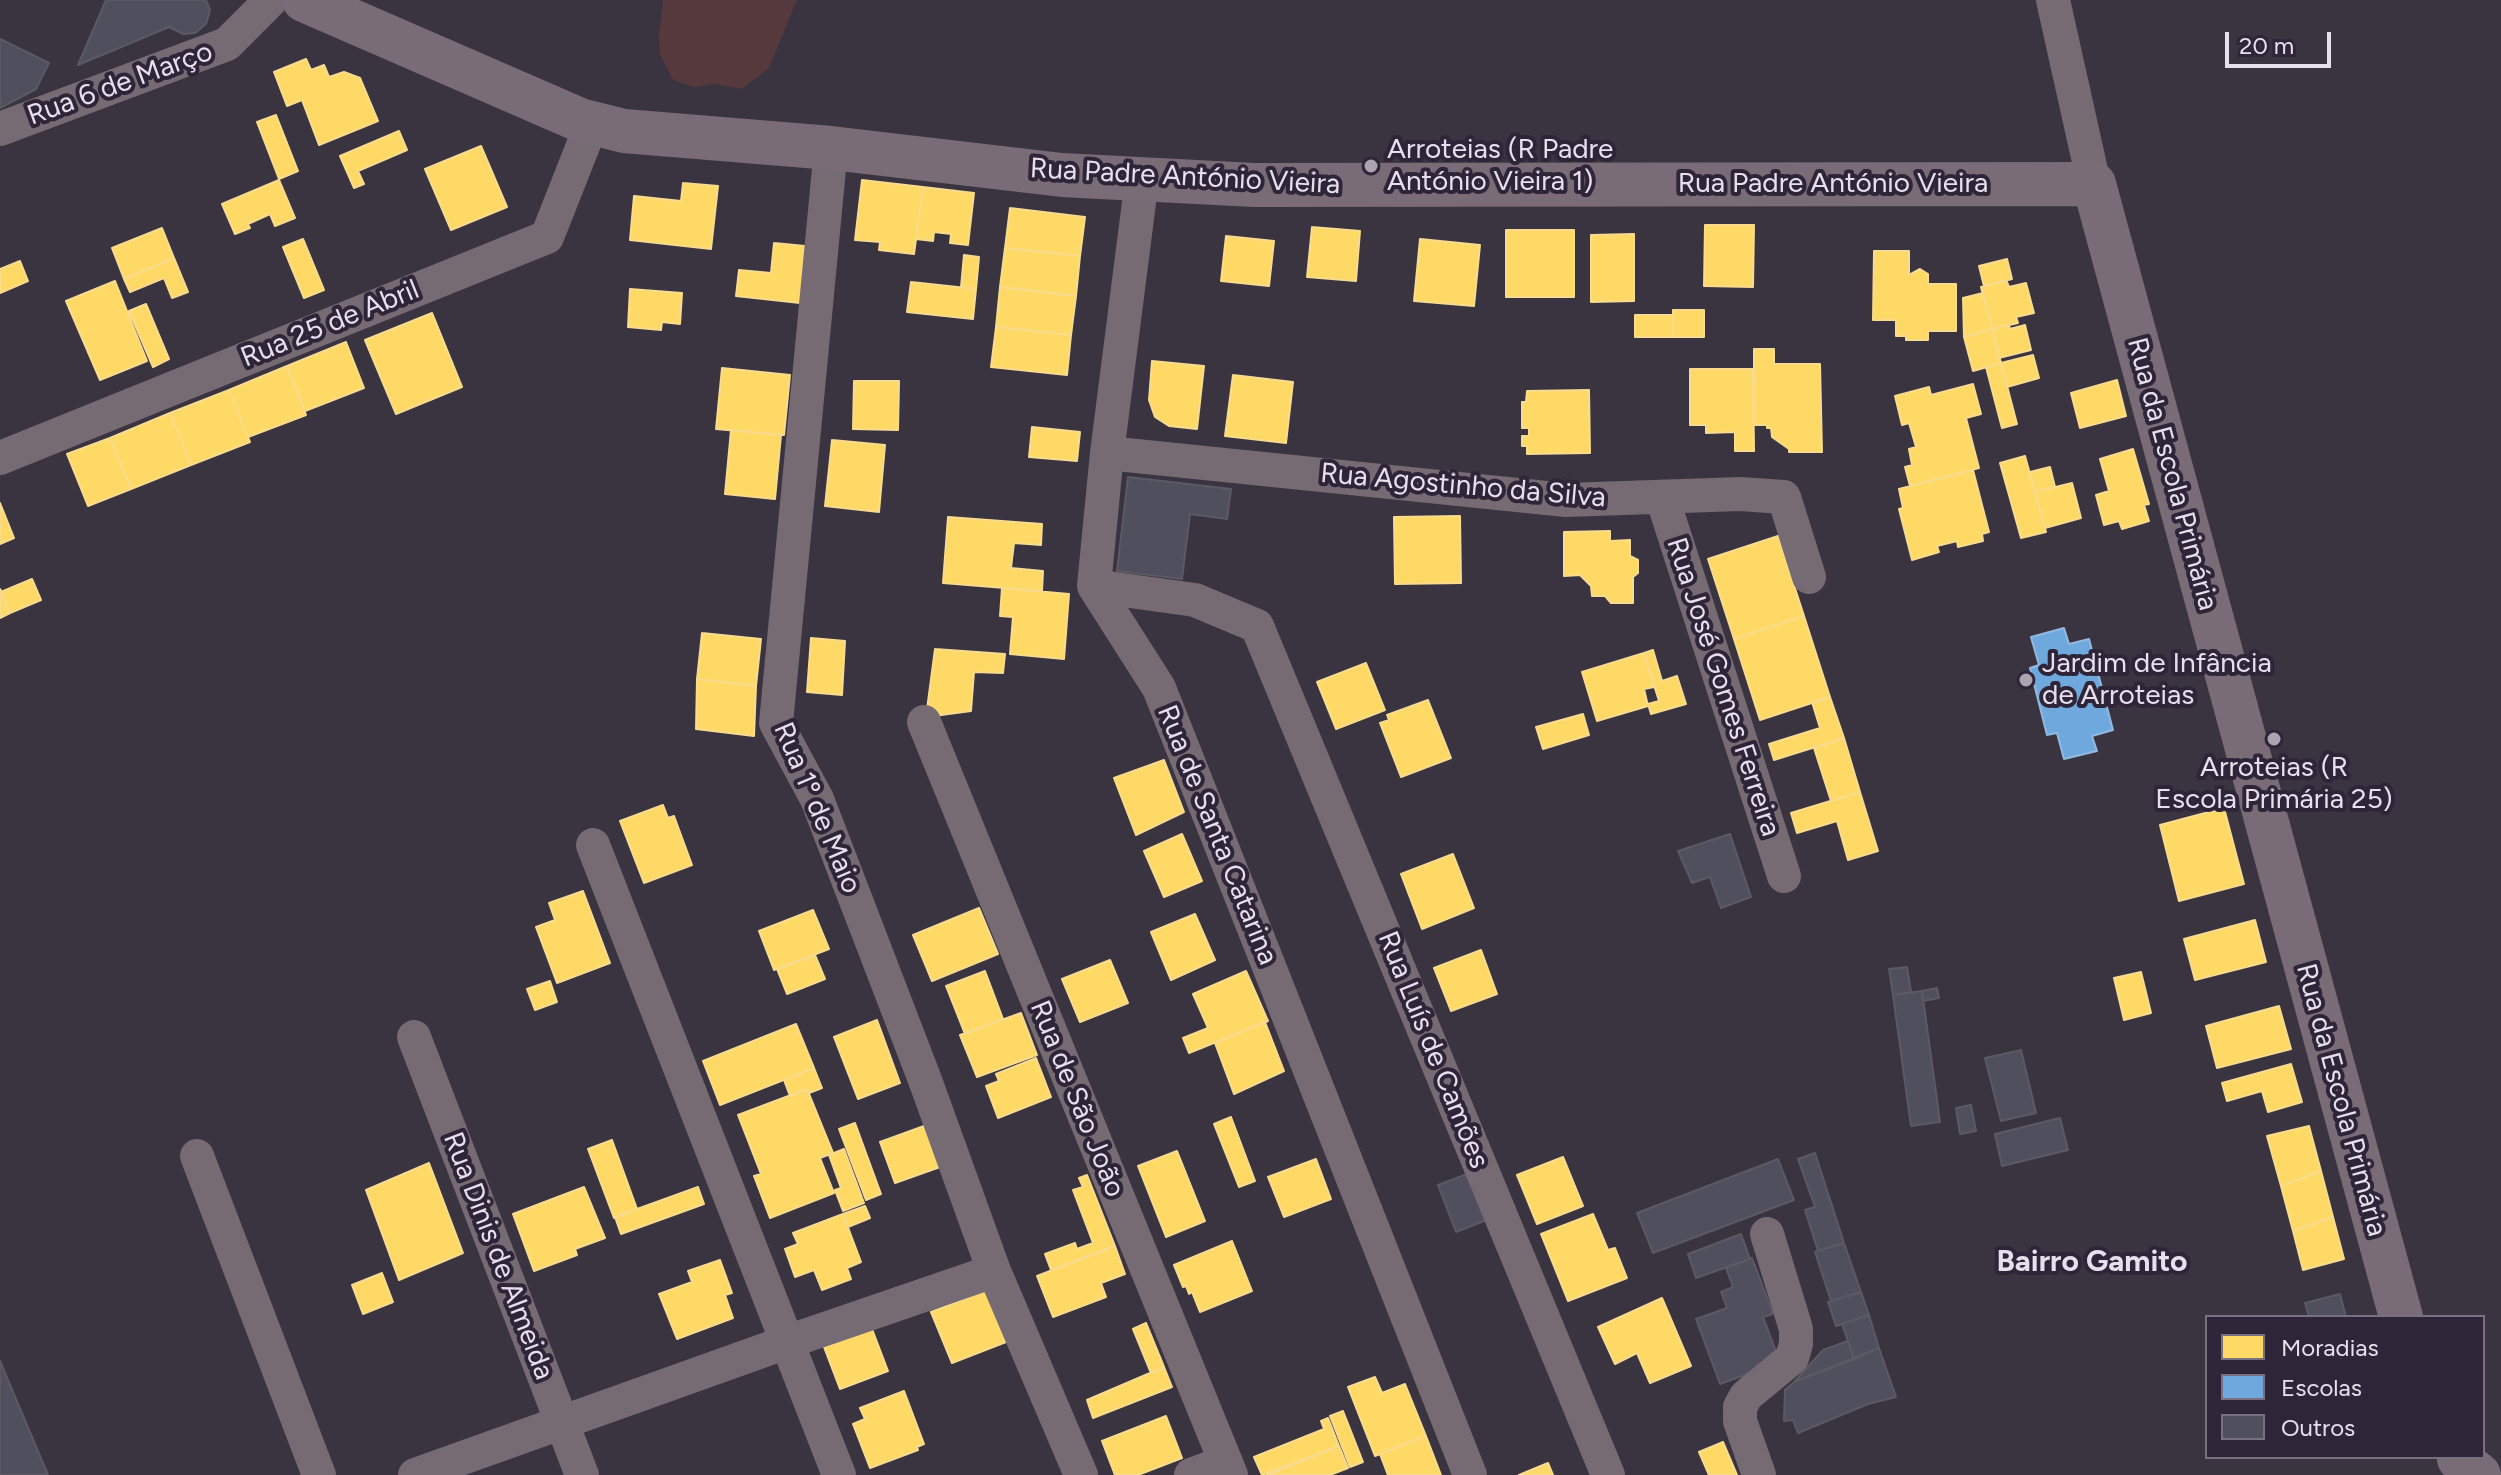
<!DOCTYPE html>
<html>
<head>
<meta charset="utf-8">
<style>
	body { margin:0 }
	#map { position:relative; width:2501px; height:1475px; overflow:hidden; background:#39343f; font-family:Figtree,sans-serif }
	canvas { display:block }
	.legend { position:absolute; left:2205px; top:1315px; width:280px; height:144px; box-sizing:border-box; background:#2f2539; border:2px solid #787081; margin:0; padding:10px 14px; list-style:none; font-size:24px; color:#e6e0ed }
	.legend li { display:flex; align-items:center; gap:16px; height:40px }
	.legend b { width:40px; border:2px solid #787081 }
	.scale { position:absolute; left:2225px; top:32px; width:106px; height:36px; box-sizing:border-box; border:4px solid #e6e0ed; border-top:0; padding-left:10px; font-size:24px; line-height:28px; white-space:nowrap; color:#e6e0ed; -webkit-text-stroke:6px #2f2539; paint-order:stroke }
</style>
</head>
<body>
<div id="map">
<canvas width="2501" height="1475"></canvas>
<ul class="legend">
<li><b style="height:22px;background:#ffd966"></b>Moradias</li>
<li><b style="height:22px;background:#6fa8dc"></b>Escolas</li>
<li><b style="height:22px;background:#504f5d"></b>Outros</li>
</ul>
<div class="scale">20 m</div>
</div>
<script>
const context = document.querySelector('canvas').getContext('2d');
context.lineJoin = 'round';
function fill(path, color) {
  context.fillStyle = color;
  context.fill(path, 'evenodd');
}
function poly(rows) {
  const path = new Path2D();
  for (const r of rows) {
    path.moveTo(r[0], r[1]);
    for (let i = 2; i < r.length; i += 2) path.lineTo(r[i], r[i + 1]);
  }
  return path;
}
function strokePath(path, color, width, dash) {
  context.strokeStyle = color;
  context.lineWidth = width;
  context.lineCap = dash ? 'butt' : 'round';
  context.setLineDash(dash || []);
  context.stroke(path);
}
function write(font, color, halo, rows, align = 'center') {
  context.font = font + ' Figtree,sans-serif';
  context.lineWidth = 8;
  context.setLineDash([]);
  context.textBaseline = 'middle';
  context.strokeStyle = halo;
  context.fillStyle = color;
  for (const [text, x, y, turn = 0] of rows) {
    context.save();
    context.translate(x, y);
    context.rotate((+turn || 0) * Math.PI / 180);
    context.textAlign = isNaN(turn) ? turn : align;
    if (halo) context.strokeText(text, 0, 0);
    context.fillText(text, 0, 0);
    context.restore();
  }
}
fill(poly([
	[663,0,797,0,769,68,742,89,715,84,694,87,673,80,660,55,659,35]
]), '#56393d');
const homes = poly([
	[306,59,311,70,324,65,329,77,344,72,360,78,378,121,319,145,302,100,287,106,274,72,306,59],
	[276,115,298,171,279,179,257,122,276,115],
	[399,131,407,150,358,171,364,184,354,188,340,156,399,131],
	[481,146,507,207,451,230,425,169,481,146],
	[279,180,295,218,275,226,270,214,248,224,250,228,235,234,222,204,279,180],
	[862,180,923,187,914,254,879,250,880,242,855,240,862,180],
	[683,183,718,186,711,249,630,240,634,196,681,201,683,183],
	[923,187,974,193,968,245,950,243,951,234,934,232,933,241,916,239,923,187],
	[1010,208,1085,217,1080,256,1005,248,1010,208],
	[1705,225,1754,225,1753,287,1704,286,1705,225],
	[1312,227,1360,231,1356,281,1307,277,1312,227],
	[162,228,174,258,124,279,112,248,162,228],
	[1506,230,1574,230,1574,297,1506,297,1506,230],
	[1634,234,1634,301,1591,302,1591,235,1634,234],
	[1226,236,1274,241,1269,286,1221,281,1226,236],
	[303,239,324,290,304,298,283,247,303,239],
	[1420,239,1480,245,1474,306,1414,301,1420,239],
	[774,243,805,246,800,303,736,296,739,270,771,273,774,243],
	[1005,248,1080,256,1076,296,1000,287,1005,248],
	[1874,251,1909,251,1909,275,1920,269,1928,274,1928,284,1956,284,1956,331,1928,331,1928,340,1906,340,1906,336,1896,336,1896,320,1873,320,1874,251],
	[964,255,979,257,976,289,961,287,964,255],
	[174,258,188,292,172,298,164,278,130,292,124,279,174,258],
	[2007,259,2012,279,1984,286,1979,266,2007,259],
	[20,261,28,281,0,293,0,269,20,261],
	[2006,280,2009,287,2026,283,2034,313,2016,317,2018,323,1992,329,1981,287,2006,280],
	[115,281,147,361,100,380,66,301,115,281],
	[911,282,976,289,973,319,907,312,911,282],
	[1000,287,1076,296,1071,335,996,327,1000,287],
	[630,289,682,293,680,324,662,322,661,330,628,327,630,289],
	[1983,293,1992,329,1964,337,1963,298,1983,293],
	[146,304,169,359,153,367,129,311,146,304],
	[1673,310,1704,310,1704,337,1673,337,1673,310],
	[432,313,462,387,396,414,365,340,432,313],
	[1635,315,1673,315,1673,337,1635,337,1635,315],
	[2009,325,2010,329,2025,325,2031,350,1999,358,1992,329,2009,325],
	[996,327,1071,335,1067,375,991,367,996,327],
	[1992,329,2001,363,1973,371,1964,337,1992,329],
	[346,342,364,388,305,411,287,366,346,342],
	[1754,349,1774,349,1774,364,1820,364,1822,452,1789,452,1789,449,1772,437,1771,428,1767,428,1767,425,1754,425,1754,349],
	[2033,355,2039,378,2007,387,2001,363,2033,355],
	[1152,361,1204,366,1197,429,1169,426,1155,417,1149,400,1152,361],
	[2001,363,2017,424,2002,428,1986,367,2001,363],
	[287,366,306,415,248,437,229,390,287,366],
	[722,368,790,375,784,435,716,429,722,368],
	[1690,369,1753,369,1754,451,1735,451,1735,432,1706,433,1706,425,1690,425,1690,369],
	[1233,375,1293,382,1286,443,1225,436,1233,375],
	[2117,380,2126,416,2080,428,2071,393,2117,380],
	[854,381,899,381,898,430,853,429,854,381],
	[1973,384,1981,414,1966,418,1979,468,1910,486,1905,467,1912,465,1909,449,1916,447,1909,423,1902,425,1895,396,1929,387,1931,395,1973,384],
	[229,390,250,442,191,465,170,413,229,390],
	[1589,390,1590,453,1527,454,1527,446,1522,446,1522,436,1529,436,1529,428,1522,428,1522,402,1526,402,1527,391,1589,390],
	[170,413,191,465,131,489,110,438,170,413],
	[1032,427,1080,432,1077,461,1029,457,1032,427],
	[731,430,781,435,775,499,725,494,731,430],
	[110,438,131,489,88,506,67,454,110,438],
	[832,440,885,445,879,512,825,506,832,440],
	[2133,449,2149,504,2144,505,2149,521,2122,529,2119,521,2104,525,2096,495,2109,491,2100,459,2133,449],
	[2025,456,2046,532,2021,538,2000,463,2025,456],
	[2050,467,2055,487,2035,492,2030,472,2050,467],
	[1973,470,1989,532,1982,534,1983,541,1958,547,1957,541,1937,546,1939,552,1912,560,1899,509,1903,508,1899,489,1973,470],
	[2072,483,2081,518,2045,528,2035,492,2072,483],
	[0,503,14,538,0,544,0,503],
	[1460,516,1461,583,1395,584,1394,517,1460,516],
	[948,517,1042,524,1041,545,1014,543,1011,568,1043,571,1042,591,943,583,948,517],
	[1610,531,1610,541,1630,540,1630,556,1638,560,1638,573,1633,577,1633,603,1611,603,1605,596,1592,596,1591,586,1580,575,1564,576,1564,532,1610,531],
	[1778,536,1804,616,1734,639,1708,559,1778,536],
	[32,579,41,600,10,613,1,592,32,579],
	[1002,588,1069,594,1064,659,1010,654,1013,617,1000,616,1002,588],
	[0,589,10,613,0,618,0,589],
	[1804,616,1830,697,1760,720,1734,639,1804,616],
	[702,633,761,639,756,686,697,679,702,633],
	[811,638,845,641,842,695,807,692,811,638],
	[935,649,1005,654,1003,673,974,672,971,711,926,717,935,649],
	[1653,650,1662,681,1677,676,1686,704,1651,714,1648,704,1659,701,1644,653,1653,650],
	[1644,653,1654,687,1644,689,1648,706,1597,721,1582,672,1644,653],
	[1366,663,1385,710,1336,729,1317,682,1366,663],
	[697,679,756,686,754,736,696,729,697,679],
	[1830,697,1844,738,1774,760,1769,744,1820,728,1812,702,1830,697],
	[1428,700,1451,758,1401,777,1380,723,1389,720,1387,715,1428,700],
	[1583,714,1589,735,1543,749,1536,727,1583,714],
	[1844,738,1860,792,1831,801,1814,748,1844,738],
	[1164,760,1184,812,1136,835,1114,778,1164,760],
	[1860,792,1878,851,1848,860,1837,821,1797,833,1791,813,1860,792],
	[663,805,668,818,674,816,692,865,644,883,620,821,663,805],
	[2224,808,2244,884,2179,901,2160,825,2224,808],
	[1182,834,1202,881,1164,897,1144,851,1182,834],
	[1453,854,1474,908,1422,929,1401,874,1453,854],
	[583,891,610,963,557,983,536,927,555,920,549,903,583,891],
	[979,908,998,954,932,981,913,935,979,908],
	[813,910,829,949,774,970,759,931,813,910],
	[1195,914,1215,960,1171,980,1151,932,1195,914],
	[2255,920,2266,962,2195,980,2184,939,2255,920],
	[1481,950,1497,994,1451,1011,1434,968,1481,950],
	[815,955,825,979,787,994,777,969,815,955],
	[1110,960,1128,1003,1080,1022,1062,979,1110,960],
	[985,971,1003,1019,965,1034,946,986,985,971],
	[1246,971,1268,1021,1189,1053,1183,1038,1208,1028,1193,994,1246,971],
	[2141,972,2151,1013,2124,1020,2114,978,2141,972],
	[550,981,557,1002,535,1010,527,989,550,981],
	[2279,1006,2291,1049,2217,1068,2206,1026,2279,1006],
	[1021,1013,1037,1055,977,1077,960,1035,1021,1013],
	[877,1020,900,1083,858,1099,834,1037,877,1020],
	[1265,1022,1284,1071,1234,1094,1215,1043,1265,1022],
	[796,1024,814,1068,720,1105,703,1061,796,1024],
	[1036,1058,1051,1097,998,1118,986,1086,999,1081,996,1074,1036,1058],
	[2291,1064,2302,1102,2268,1112,2262,1091,2227,1101,2222,1083,2291,1064],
	[814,1068,822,1088,809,1093,807,1089,790,1096,784,1080,814,1068],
	[807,1089,833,1153,820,1158,834,1193,770,1218,754,1176,761,1174,738,1115,807,1089],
	[1231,1117,1255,1181,1239,1187,1214,1124,1231,1117],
	[855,1123,881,1194,866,1200,839,1129,855,1123],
	[924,1126,940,1167,895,1183,880,1142,924,1126],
	[2309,1126,2321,1171,2281,1186,2267,1136,2309,1126],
	[612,1140,637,1209,614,1218,588,1149,612,1140],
	[844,1149,864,1203,843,1211,835,1190,841,1188,829,1155,844,1149],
	[1177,1151,1205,1221,1166,1237,1138,1166,1177,1151],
	[1563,1157,1583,1206,1537,1224,1517,1175,1563,1157],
	[1316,1159,1331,1199,1284,1217,1268,1177,1316,1159],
	[429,1163,463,1253,399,1280,366,1190,429,1163],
	[2321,1171,2333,1217,2293,1231,2281,1186,2321,1171],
	[1087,1175,1115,1246,1051,1270,1045,1254,1075,1243,1077,1249,1093,1243,1073,1190,1083,1187,1079,1178,1087,1175],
	[584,1187,605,1238,575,1249,577,1255,534,1271,513,1214,584,1187],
	[698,1187,704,1204,621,1234,615,1217,698,1187],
	[865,1206,870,1218,848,1227,843,1214,865,1206],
	[843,1214,861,1262,847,1268,851,1279,822,1290,814,1270,795,1277,785,1249,798,1244,793,1233,843,1214],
	[1593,1214,1608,1250,1615,1248,1627,1278,1568,1301,1541,1234,1593,1214],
	[2333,1217,2344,1259,2303,1270,2293,1231,2333,1217],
	[1232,1241,1252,1291,1200,1312,1192,1292,1189,1294,1186,1286,1183,1287,1174,1265,1232,1241],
	[1115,1246,1125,1274,1101,1283,1106,1297,1053,1317,1037,1276,1115,1246],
	[720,1260,732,1293,725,1295,733,1318,677,1339,659,1294,692,1282,688,1271,720,1260],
	[382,1273,393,1302,363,1314,352,1285,382,1273],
	[986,1291,1006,1342,952,1363,931,1312,986,1291],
	[1662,1298,1691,1366,1650,1383,1637,1353,1615,1364,1598,1327,1662,1298],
	[1146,1323,1164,1367,1151,1373,1133,1329,1146,1323],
	[872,1329,888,1371,840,1389,824,1347,872,1329],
	[1164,1367,1172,1387,1093,1418,1087,1400,1164,1367],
	[1375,1377,1382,1393,1405,1384,1426,1436,1375,1456,1348,1387,1375,1377],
	[904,1391,924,1444,917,1447,918,1450,870,1468,853,1424,865,1419,860,1408,904,1391],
	[1343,1411,1363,1462,1350,1467,1330,1416,1343,1411],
	[1166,1416,1182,1458,1138,1475,1115,1475,1102,1441,1166,1416],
	[1328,1418,1339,1446,1262,1475,1254,1457,1324,1429,1321,1421,1328,1418],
	[1426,1436,1441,1475,1388,1475,1380,1454,1426,1436],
	[1723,1442,1737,1475,1709,1475,1699,1452,1723,1442],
	[1339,1446,1348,1468,1330,1475,1267,1475,1339,1446],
	[1548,1463,1553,1475,1519,1475,1548,1463]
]);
fill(homes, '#ffd966');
strokePath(homes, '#f8db8e', 2);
const schools = poly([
	[2064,628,2069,644,2089,639,2113,730,2092,736,2097,751,2064,759,2057,733,2047,735,2030,668,2039,665,2031,637,2064,628]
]);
fill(schools, '#6fa8dc');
strokePath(schools, '#93b9e1', 2);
const building = poly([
	[106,0,206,0,210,10,206,24,195,33,183,34,169,27,78,65,106,0],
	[0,39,49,63,36,89,0,108,0,39],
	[1128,477,1231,489,1227,519,1190,514,1182,579,1117,571,1128,477],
	[1730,834,1751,897,1721,908,1710,877,1692,883,1678,851,1730,834],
	[1907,967,1911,992,1893,995,1889,969,1907,967],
	[1937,988,1939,998,1923,1001,1922,991,1937,988],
	[1922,991,1940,1122,1911,1126,1893,995,1922,991],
	[2021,1050,2036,1113,2001,1121,1985,1058,2021,1050],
	[1971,1105,1976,1131,1960,1134,1956,1108,1971,1105],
	[2060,1118,2068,1150,2002,1166,1995,1134,2060,1118],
	[1815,1153,1844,1243,1818,1251,1805,1210,1815,1207,1798,1159,1815,1153],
	[1778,1159,1794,1200,1653,1253,1637,1213,1778,1159],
	[1470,1173,1489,1219,1456,1232,1438,1185,1470,1173],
	[1741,1234,1750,1259,1696,1278,1688,1254,1741,1234],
	[1844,1243,1861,1292,1831,1301,1815,1252,1844,1243],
	[1752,1258,1773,1314,1763,1317,1780,1362,1720,1384,1696,1319,1727,1308,1721,1292,1733,1287,1726,1268,1752,1258],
	[1861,1292,1869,1315,1836,1326,1828,1302,1861,1292],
	[2340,1294,2346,1317,2309,1317,2305,1303,2340,1294],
	[1869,1315,1879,1348,1854,1359,1842,1324,1869,1315],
	[1848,1341,1854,1359,1794,1382,1823,1350,1848,1341],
	[1879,1348,1896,1397,1868,1404,1798,1433,1793,1420,1784,1421,1785,1390,1794,1382,1879,1348],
	[0,1361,48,1475,0,1475,0,1361]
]);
fill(building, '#504f5d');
strokePath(building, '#5b5a63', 2);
strokePath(poly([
	[2053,0,2094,184],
	[0,129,227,44,271,0],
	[831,148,776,723,817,799,925,1080,994,1271,1081,1475],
	[1142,179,1107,453,1094,586,1159,688,1470,1475],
	[1107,453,1566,500,1740,494,1784,497,1809,577],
	[0,458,547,237,592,123],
	[1662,497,1784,876],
	[1094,586,1195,600,1257,626,1608,1475],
	[924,722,1231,1475],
	[593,845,839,1475],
	[414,1037,582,1475],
	[197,1156,319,1475],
	[415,1475,787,1342,994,1271],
	[1191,1475,1226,1462],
	[1759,1475,1740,1421,1740,1407,1746,1396,1792,1358,1796,1344,1796,1329,1767,1234]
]), '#766a73', 34);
strokePath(poly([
	[304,0,580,120,624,131,831,148,1062,175,1254,185,2094,184,2401,1317],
	[2459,1459,2479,1475]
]), '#7a6c76', 44);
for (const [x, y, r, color] of [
	[1371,166,8,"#a9a4b0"],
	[2026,680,8,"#a9a4b0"],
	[2274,739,8,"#a9a4b0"]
]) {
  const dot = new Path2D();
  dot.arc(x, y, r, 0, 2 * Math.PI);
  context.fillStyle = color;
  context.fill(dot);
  strokePath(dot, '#2f2539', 3);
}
write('28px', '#e6e0ed', '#2f2539', [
	["Rua 6 de Março",120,84,-20],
	["Rua Padre António Vieira",1185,177,3],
	["Rua Padre António Vieira",1833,184],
	["Rua 25 de Abril",330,324,-22],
	["Rua da Escola Primária",2172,474,75],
	["Rua Agostinho da Silva",1463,486,5],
	["Rua José Gomes Ferreira",1723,687,72],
	["Rua 1º de Maio",817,808,67],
	["Rua de Santa Catarina",1217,835,68],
	["Rua Luís de Camões",1433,1050,68],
	["Rua de São João",1077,1099,68],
	["Rua da Escola Primária",2341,1100,75],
	["Rua Dinis de Almeida",498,1256,69]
]);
write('28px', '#e6e0ed', '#2f2539', [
	["Arroteias (R Padre",1387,150],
	["António Vieira 1)",1387,182],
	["Jardim de Infância",2042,664],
	["de Arroteias",2042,696],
	["Arroteias (R",2274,768,"center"],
	["Escola Primária 25)",2274,800,"center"]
], 'left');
write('bold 30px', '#e6e0ed', '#2f2539', [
	["Bairro Gamito",2092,1262]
]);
</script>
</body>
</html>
